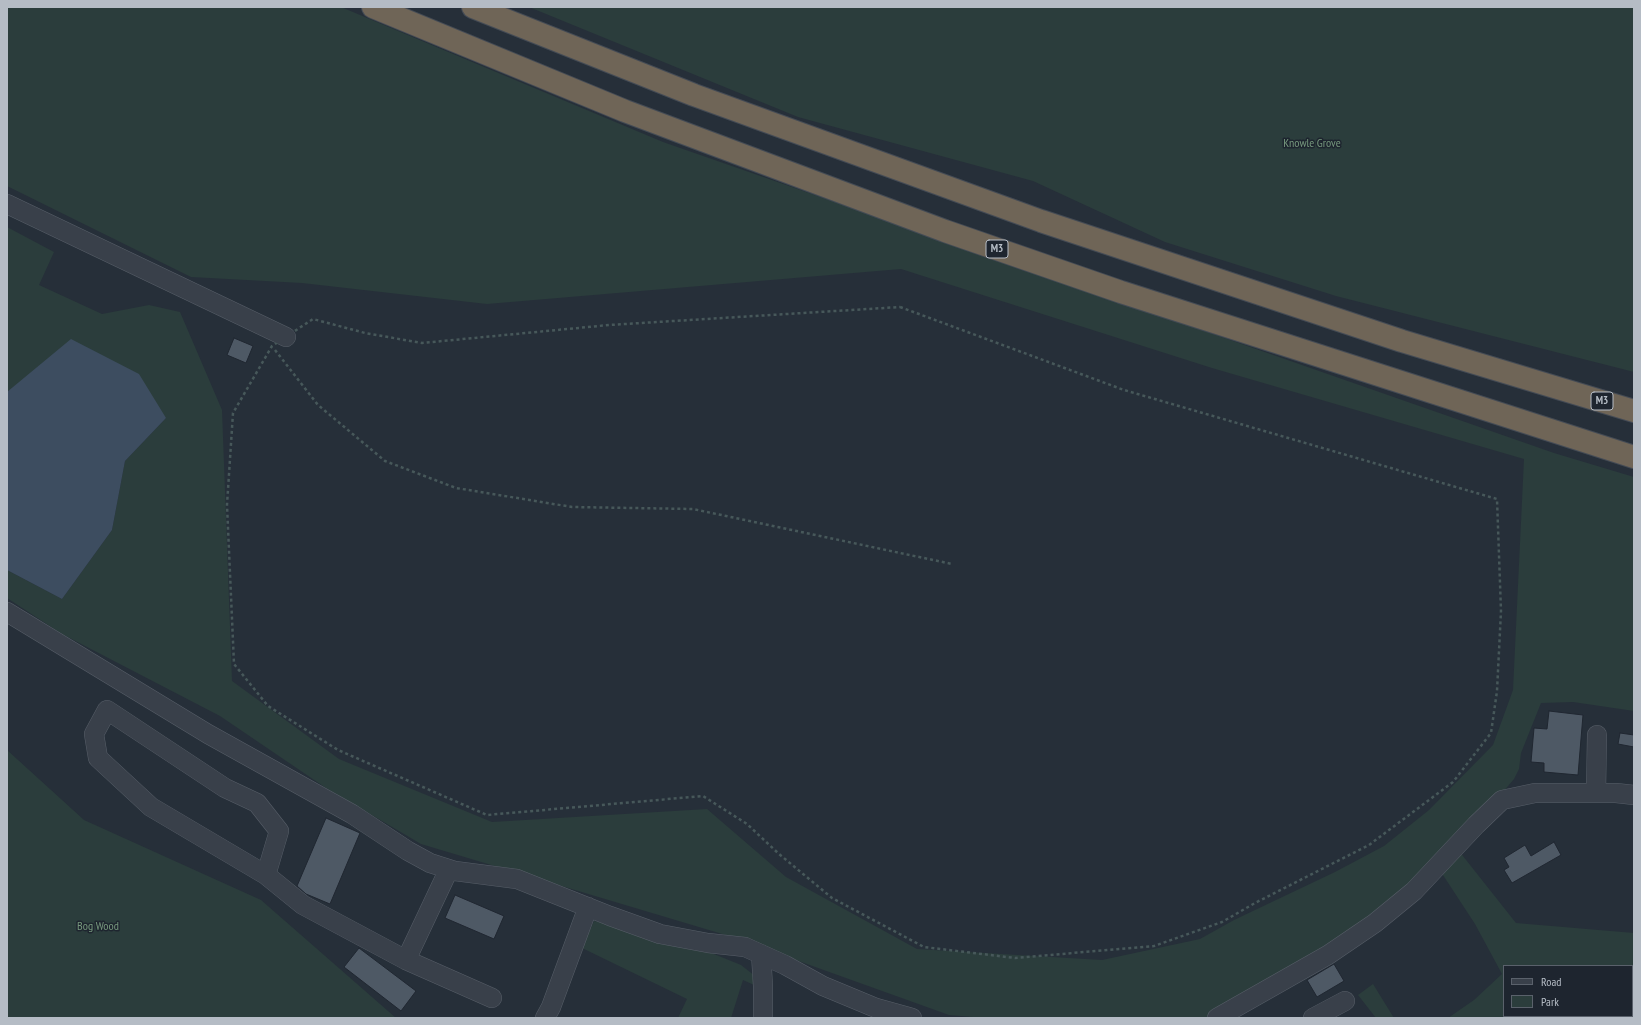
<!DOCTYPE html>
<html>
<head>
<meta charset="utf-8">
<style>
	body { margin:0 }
	#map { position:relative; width:1641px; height:1025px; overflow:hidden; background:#262f39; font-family:"PT Sans Narrow",sans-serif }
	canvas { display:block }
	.frame { position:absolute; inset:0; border:8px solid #b5bcc5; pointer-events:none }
	.legend { position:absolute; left:1503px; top:965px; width:130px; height:52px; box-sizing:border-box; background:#1e252f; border:1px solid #5a616b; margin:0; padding:5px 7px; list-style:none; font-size:12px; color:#b5bcc5 }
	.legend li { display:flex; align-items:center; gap:8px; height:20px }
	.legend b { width:20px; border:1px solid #5a616b }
</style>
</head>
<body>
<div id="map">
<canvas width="1641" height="1025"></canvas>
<div class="frame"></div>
<ul class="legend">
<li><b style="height:5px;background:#39404a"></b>Road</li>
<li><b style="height:11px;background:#2b3d3c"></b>Park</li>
</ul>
</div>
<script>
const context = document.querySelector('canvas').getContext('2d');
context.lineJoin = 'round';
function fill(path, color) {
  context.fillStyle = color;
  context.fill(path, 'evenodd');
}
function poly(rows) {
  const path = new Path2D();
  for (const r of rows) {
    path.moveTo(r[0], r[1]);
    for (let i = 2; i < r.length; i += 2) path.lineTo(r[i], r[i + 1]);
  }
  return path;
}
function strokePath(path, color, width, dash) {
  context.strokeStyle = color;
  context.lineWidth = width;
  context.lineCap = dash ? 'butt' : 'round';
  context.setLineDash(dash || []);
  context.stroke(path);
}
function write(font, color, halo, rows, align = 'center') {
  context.font = font + ' "PT Sans Narrow",sans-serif';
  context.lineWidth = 3;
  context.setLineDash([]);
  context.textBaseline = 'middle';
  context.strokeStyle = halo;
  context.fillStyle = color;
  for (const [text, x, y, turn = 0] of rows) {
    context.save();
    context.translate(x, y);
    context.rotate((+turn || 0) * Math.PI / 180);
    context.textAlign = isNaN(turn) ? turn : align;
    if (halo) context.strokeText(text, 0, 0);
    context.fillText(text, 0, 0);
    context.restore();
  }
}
fill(poly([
	[7,7,341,7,663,142,1554,453,1634,477,1634,711,1573,702,1541,703,1521,753,1519,769,1514,779,1497,799,1380,914,1246,999,1207,1018,984,1018,949,1015,729,936,421,844,326,788,220,716,62,634,7,598,7,570,62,599,112,530,125,461,166,418,7,392,7,227,54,252,39,285,102,314,149,305,180,312,222,410,232,681,339,759,492,822,707,809,786,877,917,949,1102,960,1200,939,1234,920,1335,872,1384,846,1429,810,1493,745,1513,690,1524,459,1212,368,901,269,487,304,302,283,191,277,7,186],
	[529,7,1634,7,1634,372,1336,296,1165,242,1033,181,798,117],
	[7,750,84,820,261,900,396,1018,7,1018],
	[1459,851,1516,923,1634,933,1634,1018,1448,1018,1474,1000,1502,974,1475,924,1441,872],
	[1504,966,1632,966,1632,1016,1504,1016],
	[594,921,634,929,709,952,741,965,755,976,754,985,743,980,731,1018,678,1018,687,999,582,948],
	[1373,984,1394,1018,1376,1018,1358,995]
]), '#2b3d3c');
fill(poly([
	[71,339,139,374,166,418,125,461,112,530,62,599,7,570,7,392]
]), '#3d4d60');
const building = poly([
	[234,338,253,346,246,363,227,355,234,338],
	[1549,711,1583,715,1578,775,1544,772,1544,763,1531,762,1534,728,1547,729,1549,711],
	[1620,733,1634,735,1634,747,1618,744,1620,733],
	[326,818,360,833,330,904,306,894,297,886,326,818],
	[1554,842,1561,855,1512,883,1504,870,1509,867,1504,858,1525,845,1531,856,1554,842],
	[455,895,504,916,494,939,445,918,455,895],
	[359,948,416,991,401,1011,344,967,359,948],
	[1334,964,1344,981,1317,997,1307,980,1334,964]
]);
fill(building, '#4e5965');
strokePath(building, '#202731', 1);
const minor = poly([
	[7,204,286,337],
	[7,612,208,734,352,814,408,851,430,863,455,871,517,879,610,916,660,934,708,943,745,947,785,965,823,986,876,1008,912,1018],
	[1596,793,1597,735],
	[266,875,279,831,257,803,225,788,107,710,94,734,98,758,151,807,266,875,303,905,406,960,492,998],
	[761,954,763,986,763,1018],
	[406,960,449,869],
	[545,1018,551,1007,588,907],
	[1217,1018,1328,955,1375,923,1414,891,1476,825,1502,800,1535,793,1616,793,1634,795],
	[1313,1018,1345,1001]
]);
const highway = poly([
	[373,7,625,111,945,231,1121,292,1634,457],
	[473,7,694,95,1041,221,1402,341,1634,411]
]);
strokePath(minor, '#575e68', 20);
strokePath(highway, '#444b55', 24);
strokePath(poly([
	[900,307,1124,390,1497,499,1501,611,1497,691,1491,733,1453,782,1369,845,1255,903,1222,922,1154,946,1015,958,924,947,832,898,779,854,747,824,703,796,487,815,338,750,268,706,234,664,227,505,233,413,272,346,313,319,365,333,422,343,609,325,900,307],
	[275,350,318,405,385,461,456,488,572,507,693,509,952,564]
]), '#47585a', 2.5, [3, 3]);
strokePath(minor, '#39404a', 19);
strokePath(highway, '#6f6557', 22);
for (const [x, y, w] of [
	[997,249,22],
	[1602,401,22]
]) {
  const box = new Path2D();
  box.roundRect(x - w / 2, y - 9, w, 18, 3);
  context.fillStyle = '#1e252f';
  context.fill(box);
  strokePath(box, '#b5bcc5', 1);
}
write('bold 11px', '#b5bcc5', null, [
	["M3",997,249],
	["M3",1602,401]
]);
write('12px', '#76987d', '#1e252f', [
	["Knowle Grove",1312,144],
	["Bog Wood",98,927]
]);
</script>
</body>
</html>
